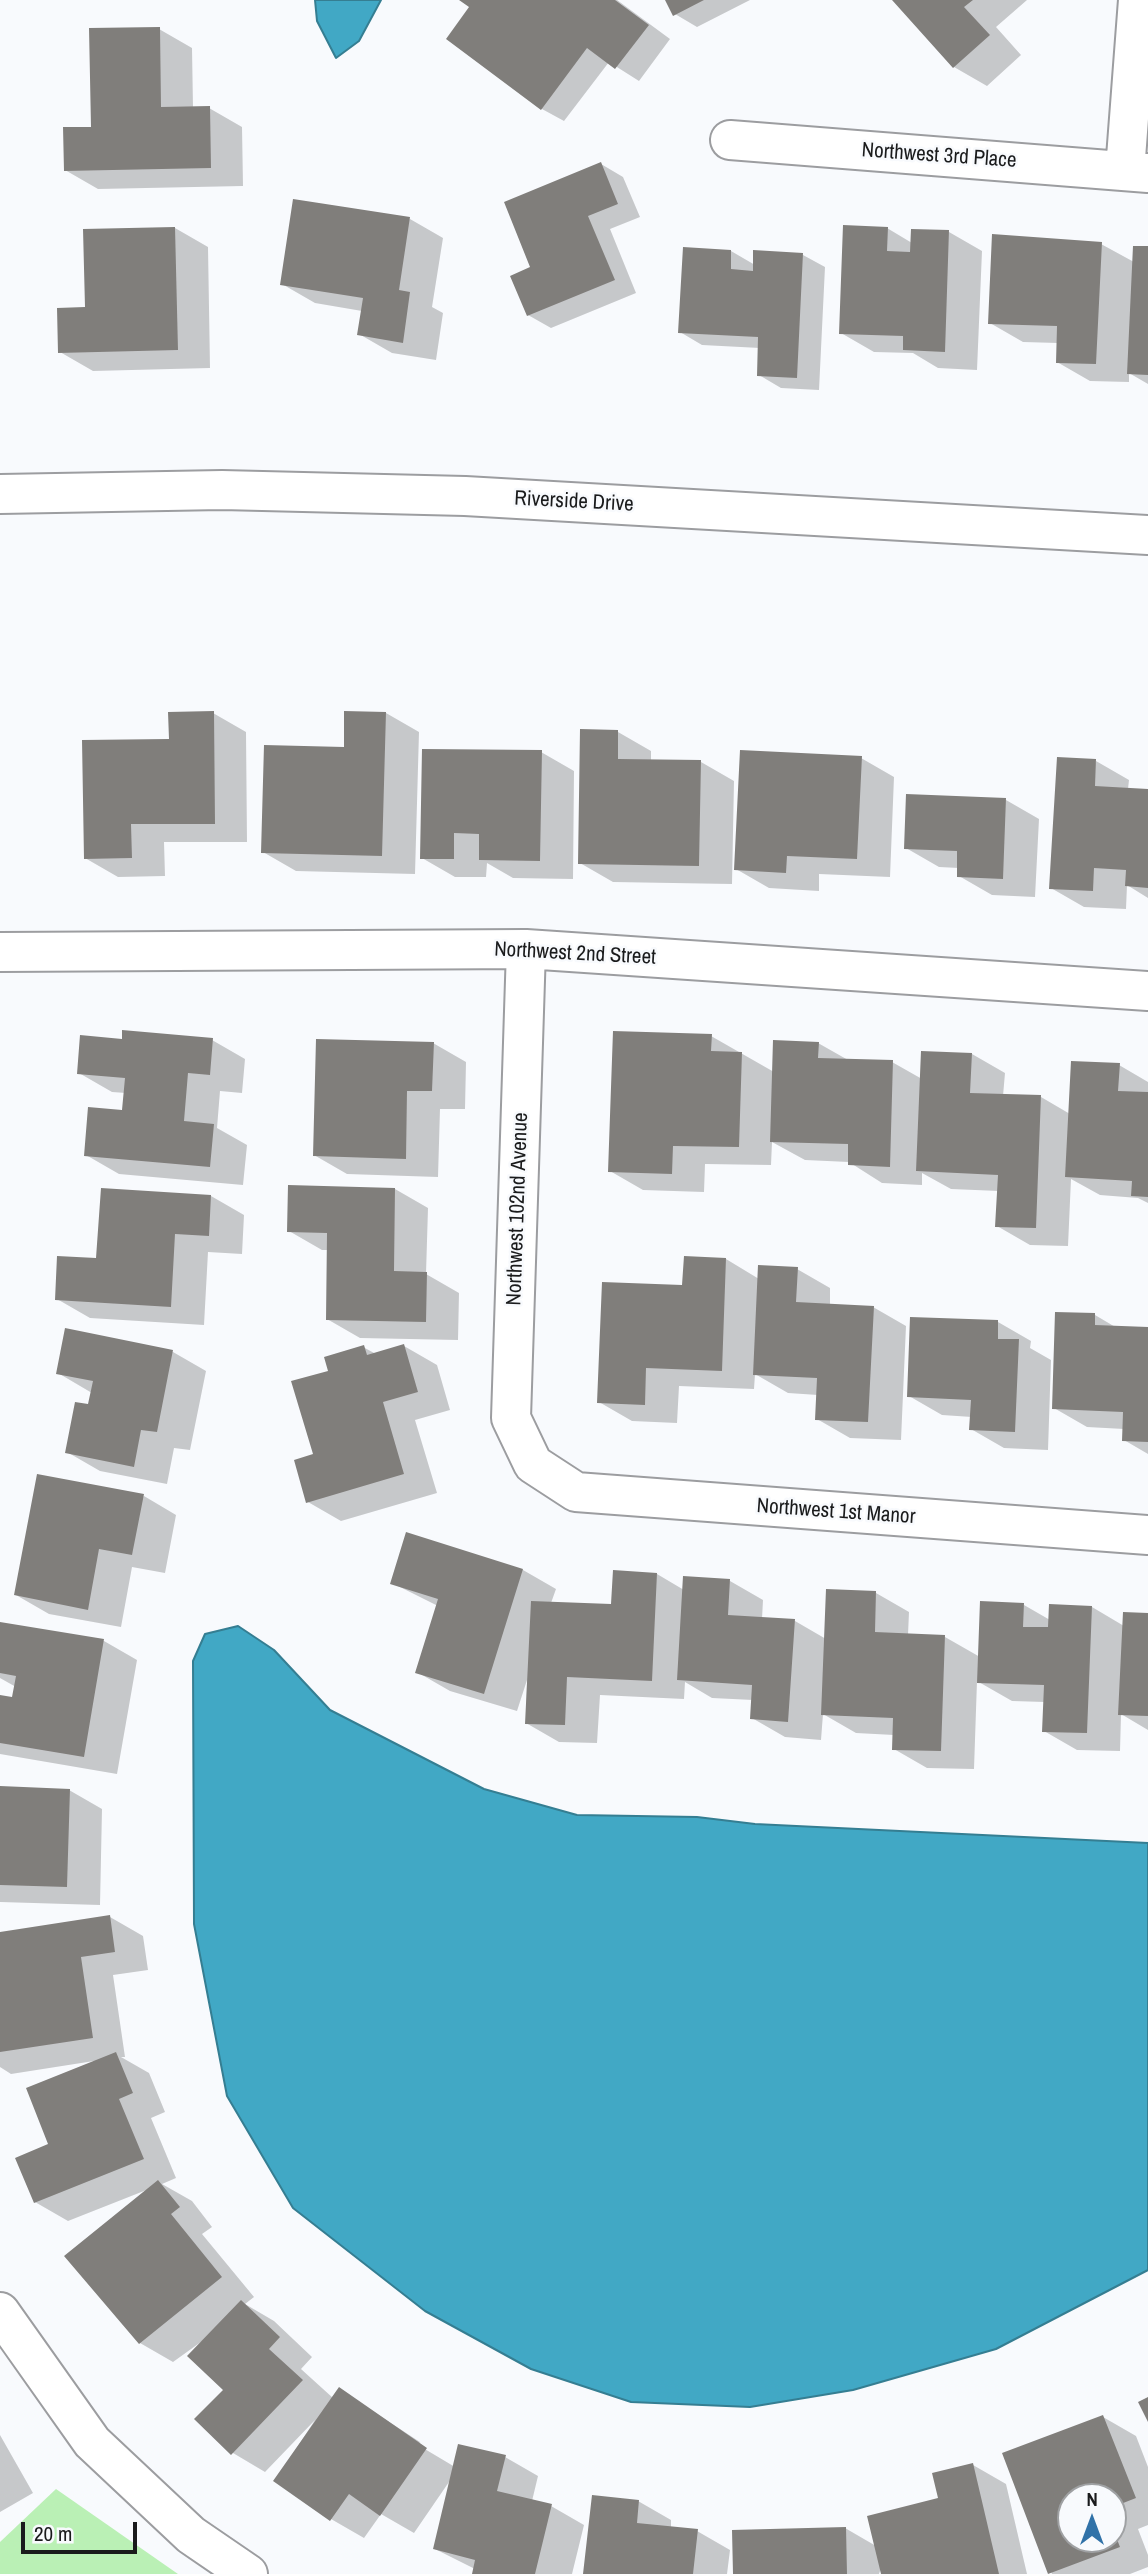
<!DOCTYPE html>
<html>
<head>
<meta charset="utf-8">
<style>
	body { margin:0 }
	#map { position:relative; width:1148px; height:2574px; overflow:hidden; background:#f8fafd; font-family:"Archivo Narrow",sans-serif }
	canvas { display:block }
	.north { position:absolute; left:1057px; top:2483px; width:70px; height:70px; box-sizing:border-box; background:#f8fafd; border:2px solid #9fa1a3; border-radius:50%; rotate:0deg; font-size:19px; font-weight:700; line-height:28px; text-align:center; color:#1a1b1c }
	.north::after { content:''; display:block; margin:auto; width:24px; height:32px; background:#3172a8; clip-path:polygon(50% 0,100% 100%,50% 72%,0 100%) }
	.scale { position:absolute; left:21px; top:2522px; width:116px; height:32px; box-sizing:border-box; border:4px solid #1a1b1c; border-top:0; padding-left:9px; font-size:21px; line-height:24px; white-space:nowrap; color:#1a1b1c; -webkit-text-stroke:5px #f8fafd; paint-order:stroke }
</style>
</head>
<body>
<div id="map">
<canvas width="1148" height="2574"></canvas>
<div class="north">N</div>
<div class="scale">20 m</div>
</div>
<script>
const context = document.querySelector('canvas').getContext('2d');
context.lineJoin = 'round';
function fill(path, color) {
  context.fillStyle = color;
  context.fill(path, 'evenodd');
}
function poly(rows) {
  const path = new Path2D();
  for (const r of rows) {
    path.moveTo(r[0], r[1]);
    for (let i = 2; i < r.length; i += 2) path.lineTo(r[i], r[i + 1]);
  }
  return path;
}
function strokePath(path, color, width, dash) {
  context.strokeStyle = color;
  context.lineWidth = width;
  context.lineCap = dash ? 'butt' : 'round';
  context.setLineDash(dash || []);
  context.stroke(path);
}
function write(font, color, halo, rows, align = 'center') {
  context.font = font + ' "Archivo Narrow",sans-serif';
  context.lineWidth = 5;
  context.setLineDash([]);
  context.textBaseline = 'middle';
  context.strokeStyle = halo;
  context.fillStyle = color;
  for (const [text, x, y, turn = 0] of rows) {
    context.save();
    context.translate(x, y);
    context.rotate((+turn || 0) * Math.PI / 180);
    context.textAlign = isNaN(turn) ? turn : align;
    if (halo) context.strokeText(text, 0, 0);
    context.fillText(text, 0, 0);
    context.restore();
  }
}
fill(poly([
	[56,2489,178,2574,0,2574,0,2542]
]), '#baf0b5');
const water = poly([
	[315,0,381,0,359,41,336,58,317,21,315,0],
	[238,1626,274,1650,330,1710,484,1789,577,1815,697,1817,755,1824,1148,1843,1148,2270,996,2349,853,2390,750,2407,631,2402,531,2369,425,2311,293,2208,227,2096,194,1924,193,1661,205,1634,238,1626]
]);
fill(water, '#41a8c5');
strokePath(water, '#357e92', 2);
fill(poly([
	[462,0,617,0,670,39,639,81,609,62,564,121,542,109,472,7],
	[667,0,750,0,697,27,675,14],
	[895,0,1027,0,996,27,1021,55,987,86,954,67],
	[159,29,192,48,193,108,209,108,242,127,243,186,98,189,65,170],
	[601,164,623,177,640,217,610,229,636,293,551,328,528,315,533,268],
	[410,219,443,238,432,307,443,313,436,360,392,353,359,334,362,311,315,303,282,284],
	[175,228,208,247,210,368,93,371,60,352,87,309],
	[887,228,912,243,949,232,982,251,977,370,938,368,913,353,874,352,841,333],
	[1101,244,1134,262,1148,248,1148,384,1129,373,1129,382,1090,381,1057,362,1058,343,1023,342,990,323],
	[731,251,755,265,803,255,825,267,819,390,781,388,759,375,760,348,702,345,680,332],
	[213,713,246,732,247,842,164,842,165,876,118,877,85,858],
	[386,713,419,732,415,874,296,871,263,852],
	[618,732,651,751,651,761,701,762,734,781,732,884,613,882,580,863],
	[541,752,574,771,573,879,513,878,487,863,486,877,455,877,422,858],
	[861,758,894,777,890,877,819,874,819,891,769,888,736,869],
	[1096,761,1129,780,1128,789,1148,790,1148,898,1127,885,1126,909,1084,907,1051,888],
	[1006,800,1039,819,1035,897,992,895,959,876,959,868,939,867,906,848],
	[711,1036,774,1072,818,1043,848,1060,892,1062,922,1079,972,1054,1005,1073,1003,1096,1041,1097,1070,1114,1119,1065,1148,1082,1148,1203,1138,1198,1100,1195,1071,1179,1068,1246,1030,1245,997,1226,999,1191,951,1189,922,1173,922,1185,882,1183,849,1162,805,1160,772,1142,771,1165,705,1164,704,1192,643,1190,610,1171],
	[212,1040,245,1059,242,1093,220,1091,217,1128,247,1145,243,1185,119,1174,86,1155,124,1112,126,1093,112,1092,79,1073,123,1041],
	[433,1043,466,1062,465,1109,440,1109,438,1177,347,1174,314,1155],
	[395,1189,428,1208,426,1274,459,1293,458,1340,360,1338,327,1319,329,1250,322,1250,289,1231],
	[211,1196,244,1215,242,1254,208,1252,204,1325,90,1318,57,1299,98,1260],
	[726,1259,759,1279,797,1269,830,1288,830,1305,873,1307,906,1326,901,1440,850,1438,817,1419,818,1395,788,1393,755,1374,754,1389,679,1386,677,1423,632,1421,599,1402,684,1287],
	[1095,1315,1117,1328,1148,1329,1148,1454,1124,1440,1124,1429,1087,1427,1054,1408],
	[998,1322,1031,1341,1030,1348,1051,1360,1048,1450,1004,1448,971,1429,972,1417,942,1415,909,1396],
	[67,1331,173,1352,206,1371,190,1450,174,1448,167,1484,100,1471,67,1452,90,1406,92,1393,58,1373],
	[404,1346,437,1365,450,1410,415,1420,437,1493,341,1521,308,1502,330,1372,363,1347,376,1354],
	[144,1496,176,1515,165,1573,132,1567,121,1627,49,1614,16,1595],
	[407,1535,523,1570,556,1589,551,1603,613,1606,657,1574,684,1590,730,1581,763,1600,762,1619,795,1621,826,1639,876,1593,909,1612,908,1635,945,1637,980,1657,1024,1605,1050,1620,1092,1607,1124,1626,1148,1615,1148,1730,1121,1714,1120,1751,1077,1750,1044,1731,1045,1702,1012,1701,977,1681,974,1769,927,1768,894,1749,894,1735,856,1733,823,1714,821,1740,785,1737,752,1718,753,1700,712,1698,685,1682,684,1699,600,1695,597,1743,559,1742,526,1723,527,1680,517,1711,450,1691,417,1672,438,1606,392,1583],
	[0,1624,104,1641,137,1660,117,1774,0,1754,0,1697,13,1699,16,1687,0,1678],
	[0,1788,69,1790,102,1809,100,1905,0,1902],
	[110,1917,143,1936,148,1970,113,1975,125,2057,121,2057,149,2073,165,2112,151,2118,176,2178,162,2184,192,2201,212,2227,202,2234,254,2297,245,2304,274,2321,312,2357,301,2369,333,2398,339,2389,426,2446,420,2442,418,2445,455,2467,505,2457,538,2476,532,2501,551,2506,584,2525,572,2574,473,2574,475,2569,435,2549,451,2479,414,2533,381,2514,364,2538,331,2519,275,2481,315,2420,265,2472,233,2453,225,2389,205,2339,173,2362,140,2343,149,2189,68,2221,35,2202,50,2145,94,2061,11,2074,0,2067,0,1933],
	[1103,2417,1136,2436,1148,2467,1148,2525,1138,2529,1148,2555,1148,2567,1130,2574,1052,2574,1004,2454],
	[1071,2497,1113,2497,1113,2539,1071,2539],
	[0,2435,33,2493,0,2512],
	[973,2465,1006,2484,1027,2574,882,2574,881,2568,879,2574,735,2574,845,2528,876,2546,940,2500],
	[638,2501,671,2520,671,2528,697,2531,730,2550,727,2574,585,2574]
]), '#0003');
fill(poly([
	[459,0,615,0,649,25,615,69,587,48,541,110,446,39,469,7],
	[665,0,704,0,673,16],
	[892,0,973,0,964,7,990,35,953,68],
	[160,27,161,107,210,106,211,168,64,171,63,127,91,127,89,28],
	[601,162,618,204,588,216,615,280,527,316,510,276,530,267,504,202],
	[293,199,410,217,399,290,410,292,403,343,357,335,363,298,280,285],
	[843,225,888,227,887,251,910,252,911,229,949,230,945,352,903,350,903,336,839,334],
	[175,227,178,350,58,353,57,308,85,307,83,229],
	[992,234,1102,242,1096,364,1056,363,1057,326,988,324],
	[1133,246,1148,246,1148,375,1127,374],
	[683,247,731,250,731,269,753,271,753,250,803,253,797,378,757,376,758,337,678,333],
	[214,711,215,824,131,824,132,858,84,859,82,740,169,739,168,712],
	[344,711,386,712,382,856,261,853,264,745,344,747],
	[580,729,618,730,618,759,701,760,699,866,578,864],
	[422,749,542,750,540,861,479,860,479,834,454,833,454,859,420,859],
	[740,750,862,756,857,859,787,856,786,873,734,870],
	[1057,757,1096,759,1095,786,1148,789,1148,888,1125,886,1126,870,1094,868,1093,891,1049,889],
	[906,794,1006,798,1003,879,957,877,957,851,904,849],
	[122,1030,213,1038,210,1075,188,1073,184,1121,214,1124,210,1167,84,1156,88,1107,122,1110,125,1078,77,1074,80,1035,122,1039],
	[613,1031,712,1034,711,1051,742,1052,739,1147,673,1146,672,1174,608,1172],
	[316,1039,434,1042,432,1091,407,1091,406,1159,313,1156],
	[773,1040,819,1042,818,1058,893,1060,890,1167,848,1165,848,1144,770,1142],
	[921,1051,972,1053,970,1093,1041,1095,1036,1228,995,1227,998,1175,916,1171],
	[1071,1061,1120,1063,1118,1091,1148,1092,1148,1197,1131,1196,1132,1181,1065,1177],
	[288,1185,395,1188,394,1271,427,1272,426,1322,326,1320,327,1233,287,1232],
	[101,1188,211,1195,209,1236,175,1234,171,1307,55,1300,57,1256,96,1258],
	[684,1256,726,1258,722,1371,646,1368,645,1405,597,1403,602,1282,682,1285],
	[758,1265,798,1267,796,1302,874,1306,868,1422,815,1420,817,1378,753,1375],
	[1055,1312,1095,1313,1095,1325,1148,1327,1148,1442,1122,1441,1123,1412,1052,1409],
	[910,1317,998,1320,998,1339,1019,1339,1015,1432,969,1430,971,1400,907,1397],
	[65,1328,173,1350,157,1432,141,1430,134,1467,65,1453,75,1402,88,1404,93,1381,56,1374],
	[404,1344,418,1392,383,1402,404,1474,306,1503,294,1460,313,1454,291,1381,328,1371,324,1357,364,1345,367,1355],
	[37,1474,144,1494,132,1555,99,1549,88,1610,14,1595],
	[406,1532,523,1569,484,1694,415,1673,438,1599,390,1584],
	[613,1570,657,1573,652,1681,567,1677,565,1725,525,1724,531,1601,611,1604],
	[683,1576,730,1579,728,1615,795,1619,788,1722,750,1719,752,1685,677,1680],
	[826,1589,876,1591,875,1632,945,1635,941,1751,892,1750,893,1718,821,1715],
	[980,1601,1024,1603,1023,1627,1048,1627,1049,1604,1092,1606,1087,1733,1042,1732,1044,1685,977,1683],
	[1123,1612,1148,1613,1148,1716,1118,1715],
	[0,1622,104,1639,84,1757,0,1743,0,1695,12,1697,16,1676,0,1673],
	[0,1786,70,1789,67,1887,0,1885],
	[110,1915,115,1952,81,1957,93,2038,0,2052,0,1932],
	[116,2052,133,2093,119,2099,144,2159,34,2203,15,2158,48,2144,26,2088],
	[158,2180,180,2207,171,2214,222,2277,139,2344,64,2256],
	[241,2300,280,2337,269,2349,303,2380,231,2455,194,2419,223,2390,187,2356],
	[339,2387,427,2448,380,2516,349,2494,330,2521,273,2481],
	[1148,2397,1148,2422,1138,2402],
	[1103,2415,1136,2498,1113,2507,1113,2497,1071,2497,1071,2539,1113,2539,1113,2529,1120,2547,1048,2574,1002,2453],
	[458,2444,506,2455,497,2491,552,2504,535,2574,472,2574,475,2560,433,2549],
	[973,2463,999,2574,881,2574,867,2516,938,2498,932,2473],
	[592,2495,639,2500,637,2523,698,2529,693,2574,583,2574],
	[846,2527,847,2574,733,2574,732,2530]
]), '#807e7b');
const street = poly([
	[730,140,1148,173],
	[1125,171,1138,0],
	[526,949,511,1418,533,1464,576,1492,1148,1535],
	[0,952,526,949,1148,991],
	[0,2312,92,2442,191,2535,248,2574]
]);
const secondary = poly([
	[0,494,222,490,465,496,1148,535]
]);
strokePath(street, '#9c9da0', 42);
strokePath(secondary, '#9c9da0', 42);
strokePath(street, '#fff', 38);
strokePath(secondary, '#fff', 38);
write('21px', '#1a1b1c', '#f8fafd', [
	["Northwest 3rd Place",939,156,4],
	["Riverside Drive",574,502,3],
	["Northwest 2nd Street",575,954,3],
	["Northwest 102nd Avenue",518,1209,-88],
	["Northwest 1st Manor",836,1512,4]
]);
</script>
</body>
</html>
